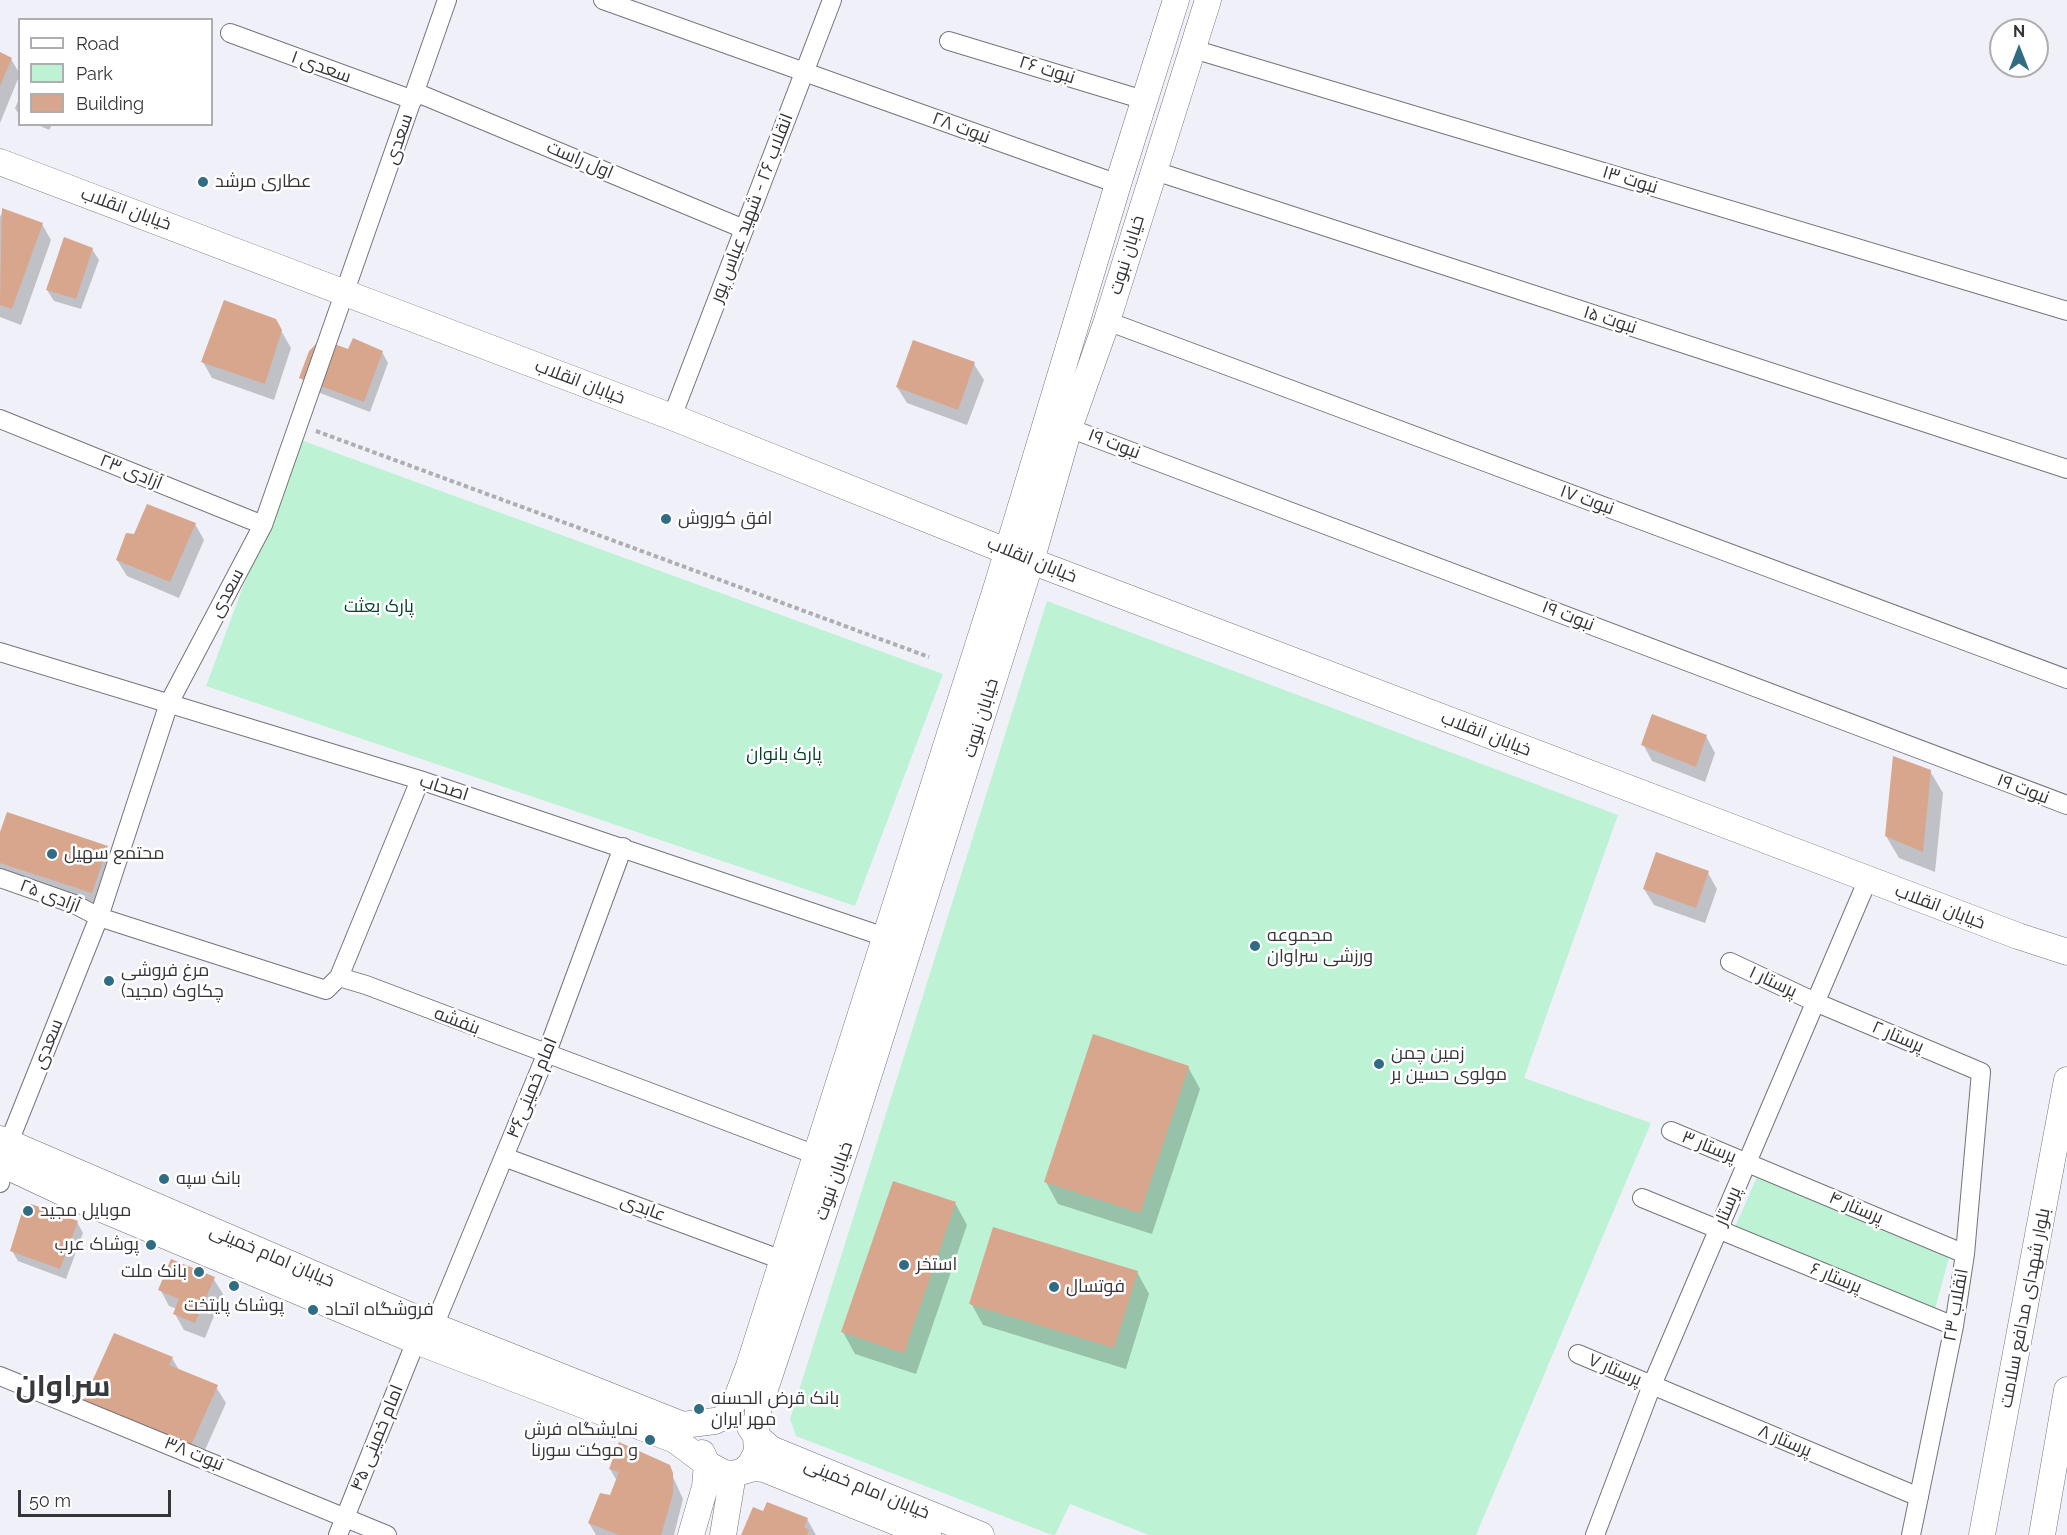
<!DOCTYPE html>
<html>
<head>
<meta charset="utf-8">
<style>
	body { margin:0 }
	#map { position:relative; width:2067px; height:1535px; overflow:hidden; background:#f0f0f9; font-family:Raleway,sans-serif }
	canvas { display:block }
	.legend { position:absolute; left:18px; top:18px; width:195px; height:108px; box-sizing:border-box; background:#fff; border:2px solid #aeaeb0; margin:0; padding:8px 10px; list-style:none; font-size:18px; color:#353539 }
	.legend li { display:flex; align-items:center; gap:12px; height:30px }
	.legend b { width:30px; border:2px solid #aeaeb0 }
	.north { position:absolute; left:1989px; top:18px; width:60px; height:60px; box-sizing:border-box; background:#fff; border:2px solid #aeaeb0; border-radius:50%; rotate:0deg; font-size:16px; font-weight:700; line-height:24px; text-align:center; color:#353539 }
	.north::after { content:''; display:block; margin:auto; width:21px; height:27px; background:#306c84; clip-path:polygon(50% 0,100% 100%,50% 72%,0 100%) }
	.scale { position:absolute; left:18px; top:1490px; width:153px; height:27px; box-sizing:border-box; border:3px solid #353539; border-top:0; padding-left:8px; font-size:18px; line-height:21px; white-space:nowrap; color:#353539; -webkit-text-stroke:4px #fff; paint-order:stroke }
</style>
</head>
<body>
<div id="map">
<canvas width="2067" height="1535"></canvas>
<ul class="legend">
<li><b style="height:8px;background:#fff"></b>Road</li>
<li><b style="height:16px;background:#bef2d4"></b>Park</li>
<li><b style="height:16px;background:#d7a68c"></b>Building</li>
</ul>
<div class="north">N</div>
<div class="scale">50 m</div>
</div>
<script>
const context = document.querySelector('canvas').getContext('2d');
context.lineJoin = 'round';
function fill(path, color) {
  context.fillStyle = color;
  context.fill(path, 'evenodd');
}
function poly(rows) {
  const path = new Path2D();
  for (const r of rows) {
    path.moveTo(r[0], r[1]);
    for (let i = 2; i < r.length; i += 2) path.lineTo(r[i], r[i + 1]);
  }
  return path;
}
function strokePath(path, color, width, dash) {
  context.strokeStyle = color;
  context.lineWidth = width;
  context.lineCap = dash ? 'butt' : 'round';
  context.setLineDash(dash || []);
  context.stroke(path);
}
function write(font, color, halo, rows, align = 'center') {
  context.font = font + ' Raleway,Cairo,sans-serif';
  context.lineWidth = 5;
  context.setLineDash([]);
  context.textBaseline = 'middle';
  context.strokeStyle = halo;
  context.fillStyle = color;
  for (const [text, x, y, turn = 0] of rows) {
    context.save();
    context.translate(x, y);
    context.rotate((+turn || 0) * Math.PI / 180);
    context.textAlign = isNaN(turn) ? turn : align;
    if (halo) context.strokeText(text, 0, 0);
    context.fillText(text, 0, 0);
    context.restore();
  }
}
fill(poly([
	[298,439,943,674,855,906,206,686],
	[1047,601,1618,815,1524,1078,1651,1123,1476,1535,1149,1535,1070,1504,1055,1535,1052,1535,796,1436,790,1419],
	[1757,1177,1949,1258,1935,1309,1735,1227]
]), '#bef2d4');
fill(poly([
	[0,54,11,59,20,74,0,123],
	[20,97,20,116,15,108],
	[36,124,52,124,49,130],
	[3,210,42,224,51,240,21,325,0,317,0,217],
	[92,249,99,260,81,309,54,301,47,290],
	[275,320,291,348,274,400,212,378,203,362],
	[349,351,382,352,388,363,370,412,307,388,301,377],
	[974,364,984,380,967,425,907,403,897,387],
	[195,524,204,540,179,598,127,576,117,560,135,536],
	[1706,736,1715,753,1705,782,1652,761,1643,744],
	[1930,771,1943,793,1935,872,1899,858,1886,836],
	[0,837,107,847,116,864,101,909,0,873],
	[1708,873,1717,889,1705,923,1654,905,1644,889],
	[1188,1067,1200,1089,1152,1234,1058,1204,1046,1182],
	[955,1203,967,1225,916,1374,855,1354,843,1332],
	[77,1222,83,1233,66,1279,18,1261,12,1251],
	[1137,1272,1149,1294,1126,1369,983,1325,971,1303],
	[213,1278,223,1294,205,1338,184,1330,175,1314,177,1309,169,1306,160,1289],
	[172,1358,179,1370,216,1387,226,1403,197,1468,91,1424,82,1408],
	[668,1466,683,1499,674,1535,596,1535,589,1523,611,1497,617,1481,610,1469],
	[763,1513,807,1519,816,1535,743,1535]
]), '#0003');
fill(poly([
	[0,52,12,58,0,86],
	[2,208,43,223,12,309,0,305],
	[64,237,93,248,76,299,46,290],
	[224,300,276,319,282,330,265,384,201,362],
	[353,338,383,351,364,402,299,378,309,351,321,339,348,349],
	[913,340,975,362,958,410,896,387],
	[147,504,196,523,170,582,116,560,126,533,134,534],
	[1652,714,1707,735,1696,767,1641,745],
	[1893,756,1931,770,1923,852,1885,836],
	[7,812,108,846,92,893,0,863,0,832],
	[1656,852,1709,871,1696,908,1643,889],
	[1093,1034,1189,1066,1140,1213,1044,1182],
	[893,1181,956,1202,904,1353,841,1332],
	[31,1204,78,1221,60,1269,10,1251,23,1209],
	[993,1227,1138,1271,1114,1348,969,1304],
	[171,1259,215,1277,195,1323,173,1314,179,1299,158,1290],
	[114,1333,173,1357,169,1365,218,1385,188,1452,80,1408],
	[619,1442,670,1465,673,1473,673,1494,661,1535,619,1535,588,1523,600,1493,610,1495,619,1472,609,1469],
	[767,1502,808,1518,804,1527,809,1530,807,1535,741,1535,753,1507,763,1511]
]), '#d7a68c');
const street = poly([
	[603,0,1118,184],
	[230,33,413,100],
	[949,41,1144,100],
	[1193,49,2067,311],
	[415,92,744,229],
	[1152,170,2067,469],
	[1107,321,2067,679],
	[672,417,832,0],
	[0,419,263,525],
	[1069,428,2067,805],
	[0,652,420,780,885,937],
	[0,878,74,904,99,917,326,990,339,977,366,985,816,1155],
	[1730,962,1815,1002,1981,1072,1965,1254,1954,1326,1911,1535],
	[339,977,420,780],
	[1671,1131,1965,1254],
	[504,1157,782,1260],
	[0,1183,9,1142,99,917,169,703,263,525,447,0],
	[1642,1198,1954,1326],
	[434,1326,546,1055,623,847],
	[1578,1354,1919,1497],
	[0,1376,387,1535],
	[338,1535,416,1341],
	[1595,1535,1652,1385,1868,879]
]);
const secondary = poly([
	[0,162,672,417,1031,561,2018,936,2067,952],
	[0,1139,434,1326,683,1425,715,1421],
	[0,1163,66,1194,416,1341,675,1440,707,1464,705,1487,691,1535],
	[724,1418,738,1395,749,1366,997,586,1118,184,1176,0],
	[702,1453,707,1464,724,1473,733,1474,754,1468,764,1469,928,1535],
	[743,1471,750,1465,757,1452,756,1436,750,1427],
	[723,1535,733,1474],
	[981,1535,771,1449,756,1436,758,1410,850,1134,1031,561,1069,428,1107,321,1208,0],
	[1982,1535,2067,1080],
	[2042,1535,2067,1390]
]);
strokePath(street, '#74747c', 20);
strokePath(secondary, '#74747c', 27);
strokePath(poly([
	[316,431,929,657]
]), '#adadb4', 4, [4.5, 3]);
strokePath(street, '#fff', 18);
strokePath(secondary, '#fff', 26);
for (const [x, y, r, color] of [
	[203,182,6,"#306c84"],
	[666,519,6,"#306c84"],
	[52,854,6,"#306c84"],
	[1255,946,6,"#306c84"],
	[109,981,6,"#306c84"],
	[1379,1064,6,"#306c84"],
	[164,1179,6,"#306c84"],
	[28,1211,6,"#306c84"],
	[151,1245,6,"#306c84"],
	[904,1265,6,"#306c84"],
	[199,1272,6,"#306c84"],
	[234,1286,6,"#306c84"],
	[1054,1287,6,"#306c84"],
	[313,1310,6,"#306c84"],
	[699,1409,6,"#306c84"],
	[650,1440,6,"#306c84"]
]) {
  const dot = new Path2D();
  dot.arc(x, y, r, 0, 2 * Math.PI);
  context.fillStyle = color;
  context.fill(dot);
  strokePath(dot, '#fff', 2);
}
write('18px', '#353539', '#fff', [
	["سعدی ۱",321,67,20],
	["نبوت ۲۶",1047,70,17],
	["نبوت ۲۸",961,128,20],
	["سعدی",399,139,-71],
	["اول راست",580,160,23],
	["نبوت ۱۳",1630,180,17],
	["انقلاب ۲۶ - شهید عباس پور",752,208,-69],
	["خیابان انقلاب",126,209,20],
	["خیابان نبوت",1127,255,-73],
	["نبوت ۱۵",1610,320,18],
	["خیابان انقلاب",580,382,21],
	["نبوت ۱۹",1114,444,21],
	["آزادی ۲۳",131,472,22],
	["نبوت ۱۷",1587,500,20],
	["خیابان انقلاب",1032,560,22],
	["سعدی",227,593,-62],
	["نبوت ۱۹",1568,616,21],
	["خیابان نبوت",981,718,-73],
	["خیابان انقلاب",1486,734,21],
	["اصحاب",444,788,18],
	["نبوت ۱۹",2023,789,21],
	["آزادی ۲۵",50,896,21],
	["خیابان انقلاب",1940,907,21],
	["پرستار ۱",1773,982,25],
	["بنفشه",457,1021,21],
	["پرستار ۲",1898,1037,23],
	["سعدی",48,1044,-68],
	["امام خمینی۴۶",532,1088,-68],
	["پرستار ۳",1709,1147,22],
	["خیابان نبوت",834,1181,-71],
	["پرستار",1728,1206,-67],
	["عابدی",643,1208,20],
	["پرستار ۴",1856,1208,23],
	["خیابان امام خمینی",272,1256,23],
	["پرستار ۶",1836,1278,22],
	["انقلاب ۲۳",1956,1305,-80],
	["بلوار شهدای مدافع سلامت",2025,1308,-79],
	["پرستار ۷",1615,1370,23],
	["امام خمینی ۴۵",377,1438,-68],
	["پرستار ۸",1785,1441,23],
	["نبوت ۳۸",194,1454,22],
	["خیابان امام خمینی",867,1489,22]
]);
write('18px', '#353539', '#fff', [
	["عطاری مرشد",215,182],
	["افق کوروش",678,519],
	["محتمع سهیل",64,854],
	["مجموعه",1267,936],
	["ورزشی سراوان",1267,957],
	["مرغ فروشی",121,971],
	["چکاوک (مجید)",121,992],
	["زمین چمن",1391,1054],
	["مولوی حسین بر",1391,1075],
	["بانک سپه",176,1179],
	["موبایل مجید",40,1211],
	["پوشاک عرب",139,1245,"right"],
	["استخر",916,1265],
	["بانک ملت",187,1272,"right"],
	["فوتسال",1066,1287],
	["پوشاک پایتخت",234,1306,"center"],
	["فروشگاه اتحاد",325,1310],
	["بانک قرض الحسنه",711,1399],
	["مهر ایران",711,1420],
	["نمایشگاه فرش",638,1430,"right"],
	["و موکت سورنا",638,1451,"right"]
], 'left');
write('18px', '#004328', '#fff', [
	["پارک بعثت",379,607],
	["پارک بانوان",784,755]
]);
write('bold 30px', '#38393f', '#fff', [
	["سراوان",63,1387]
]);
</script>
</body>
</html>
